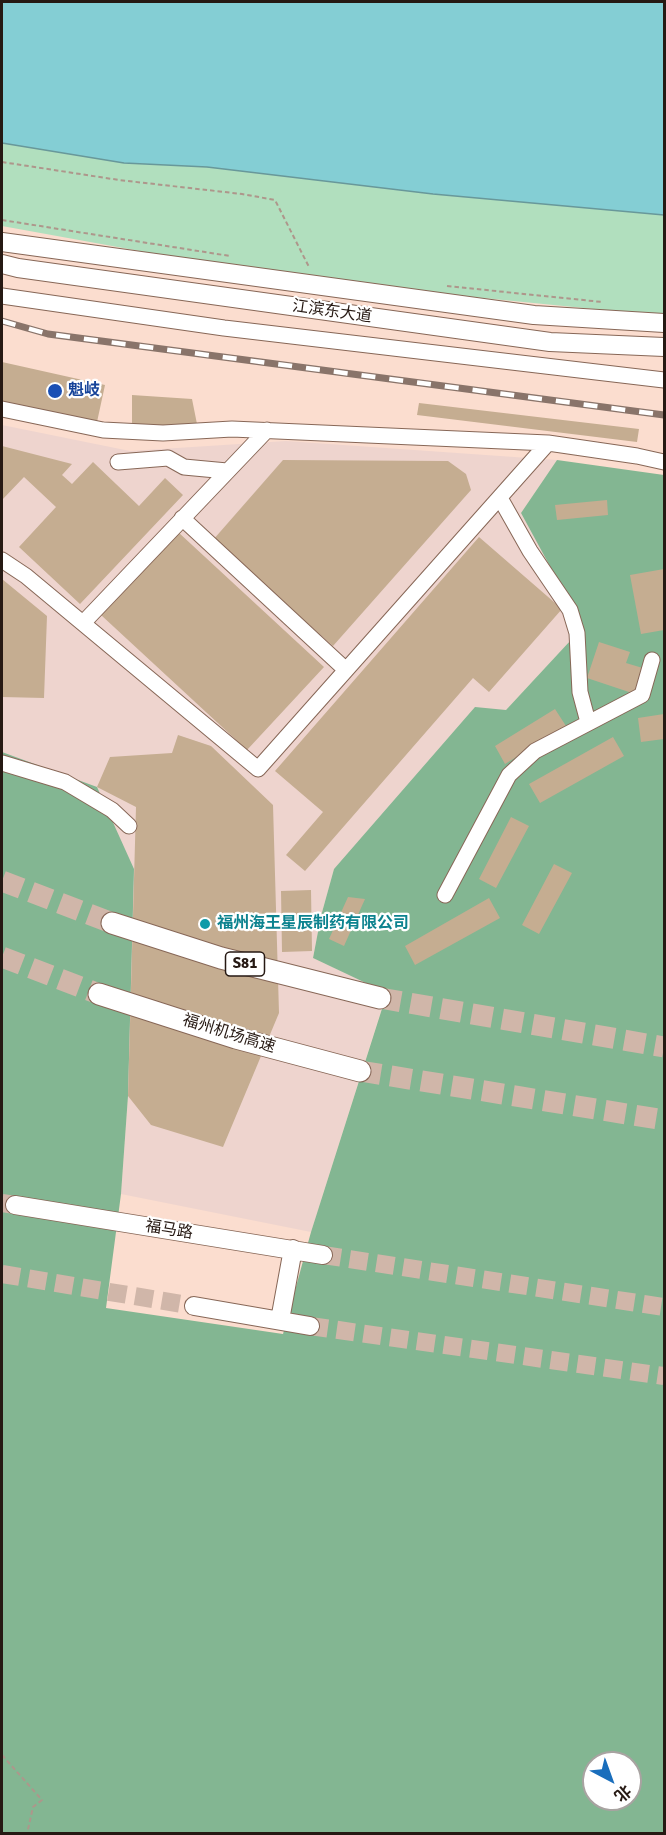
<!DOCTYPE html>
<html>
<head>
<meta charset="utf-8">
<style>
	body { margin:0 }
	#map { position:relative; width:666px; height:1835px; overflow:hidden; background:#fbddcf; font-family:Signika,"Noto Sans SC",sans-serif }
	canvas { display:block }
	.frame { position:absolute; inset:0; border:3px solid #261913; pointer-events:none }
	.north { position:absolute; left:582px; top:1751px; width:60px; height:60px; box-sizing:border-box; background:#fff; border:2px solid #a8a3a1; border-radius:50%; rotate:139deg; font-size:16px; font-weight:700; line-height:24px; text-align:center; color:#261913 }
	.north::after { content:''; display:block; margin:auto; width:21px; height:27px; background:#1a6ebc; clip-path:polygon(50% 0,100% 100%,50% 72%,0 100%) }
</style>
</head>
<body>
<div id="map">
<canvas width="666" height="1835"></canvas>
<div class="frame"></div>
<div class="north">北</div>
</div>
<script>
const context = document.querySelector('canvas').getContext('2d');
context.lineJoin = 'round';
function fill(path, color) {
  context.fillStyle = color;
  context.fill(path, 'evenodd');
}
function poly(rows) {
  const path = new Path2D();
  for (const r of rows) {
    path.moveTo(r[0], r[1]);
    for (let i = 2; i < r.length; i += 2) path.lineTo(r[i], r[i + 1]);
  }
  return path;
}
function strokePath(path, color, width, dash) {
  context.strokeStyle = color;
  context.lineWidth = width;
  context.lineCap = dash ? 'butt' : 'round';
  context.setLineDash(dash || []);
  context.stroke(path);
}
function write(font, color, halo, rows, align = 'center') {
  context.font = font + ' Signika,"Noto Sans SC",sans-serif';
  context.lineWidth = 4.5;
  context.setLineDash([]);
  context.textBaseline = 'middle';
  context.strokeStyle = halo;
  context.fillStyle = color;
  for (const [text, x, y, turn = 0] of rows) {
    context.save();
    context.translate(x, y);
    context.rotate((+turn || 0) * Math.PI / 180);
    context.textAlign = isNaN(turn) ? turn : align;
    if (halo) context.strokeText(text, 0, 0);
    context.fillText(text, 0, 0);
    context.restore();
  }
}
fill(poly([
	[2,425,130,451,286,441,557,460,521,513,584,626,506,710,334,869,321,916,313,958,387,992,311,1232,121,1194,128,1096,2,753]
]), '#eed4ce');
fill(poly([
	[2,143,124,163,207,167,433,194,664,215,664,316,473,297,189,260,2,226]
]), '#b1dfbe');
fill(poly([
	[557,460,664,475,664,1833,2,1833,2,752,97,787,134,869,128,1096,121,1194,106,1308,283,1334,311,1232,387,993,313,958,321,916,334,869,475,707,506,710,583,627,521,513],
	[594,1763,630,1763,630,1799,594,1799]
]), '#83b692');
const water = poly([
	[2,2,664,2,664,215,433,194,207,167,124,163,2,143,2,2]
]);
fill(water, '#84ced4');
strokePath(water, '#68989a', 1.5);
fill(poly([
	[2,362,105,385,97,422,2,401],
	[132,395,192,399,197,424,132,431],
	[419,403,639,429,637,442,417,415],
	[2,446,72,464,62,475,72,484,93,462,139,506,165,478,183,495,80,604,19,547,56,507,24,477,2,500],
	[283,460,448,461,466,474,471,490,333,646,213,540],
	[607,500,608,515,557,520,555,505],
	[178,532,324,667,247,750,101,615],
	[479,537,562,609,489,692,473,678,305,871,286,855,323,812,275,771],
	[664,569,664,630,641,634,630,575],
	[2,579,47,616,44,698,2,697],
	[599,642,630,652,626,663,646,669,638,695,587,678],
	[555,709,566,726,505,764,495,746],
	[664,714,664,739,641,742,638,718],
	[178,735,211,746,273,805,279,1013,223,1147,151,1125,128,1096,136,807,97,787,110,757,172,753],
	[613,737,624,756,540,803,529,784],
	[511,817,529,826,496,888,479,879],
	[554,864,572,873,539,934,522,925],
	[311,890,312,951,282,952,281,891],
	[348,897,365,899,344,946,329,939],
	[489,898,500,918,415,965,405,946]
]), '#c5ad91');
strokePath(poly([
	[2,1203,15,1205],
	[323,1255,664,1307],
	[2,1274,194,1306],
	[310,1326,664,1376]
]), '#d0b6a9', 18, [18, 9]);
strokePath(poly([
	[2,881,112,923],
	[2,957,99,994],
	[380,998,664,1047],
	[360,1071,664,1120]
]), '#d0b6a9', 21, [21, 10]);
const minor = poly([
	[2,296,224,328,664,380],
	[2,409,103,430,163,433,232,429,548,443,637,456,664,462],
	[118,462,168,458,184,467,227,471],
	[500,498,530,551,570,610,577,633,580,692,588,722],
	[182,518,346,670],
	[2,560,26,576,258,769,548,443],
	[83,623,267,430],
	[2,763,65,782,112,810,129,826],
	[445,895,509,775,535,751,642,695,652,660]
]);
const major = poly([
	[2,242,534,315,664,323],
	[2,264,18,268,550,342,664,347],
	[15,1205,323,1255],
	[194,1306,310,1326],
	[280,1320,293,1249]
]);
const highway = poly([
	[112,923,221,958,380,998],
	[99,994,236,1038,360,1071]
]);
strokePath(minor, '#876757', 17);
strokePath(major, '#876757', 20);
strokePath(highway, '#876757', 23);
strokePath(poly([
	[2,162,119,180,242,194,275,200,309,267],
	[2,220,230,256],
	[447,286,602,302],
	[2,1755,42,1800,33,1807,27,1834]
]), '#ae968b', 2, [4.5, 3]);
strokePath(minor, '#fff', 15);
strokePath(major, '#fff', 18);
strokePath(highway, '#fff', 21);
const rail = poly([
	[2,321,48,334,664,415]
]);
strokePath(rail, '#89746a', 7);
strokePath(rail, '#fff', 4.5, [14]);
for (const [x, y, r, color] of [
	[55,391,8,"#1a4fb4"],
	[205,924,6,"#0f9aa8"]
]) {
  const dot = new Path2D();
  dot.arc(x, y, r, 0, 2 * Math.PI);
  context.fillStyle = color;
  context.fill(dot);
  strokePath(dot, '#fff', 2);
}
for (const [x, y, w] of [
	[245,964,39]
]) {
  const box = new Path2D();
  box.roundRect(x - w / 2, y - 12, w, 24, 4.5);
  context.fillStyle = '#fff';
  context.fill(box);
  strokePath(box, '#261913', 1.5);
}
write('bold 15px', '#261913', null, [
	["S81",245,964]
]);
write('16px', '#261913', '#fff', [
	["江滨东大道",332,312,8],
	["福州机场高速",229,1034,17],
	["福马路",169,1230,9]
]);
write('bold 16px', '#164399', '#fff', [
	["魁岐",68,391]
], 'left');
write('bold 16px', '#0d838f', '#fff', [
	["福州海王星辰制药有限公司",217,924]
], 'left');
</script>
</body>
</html>
